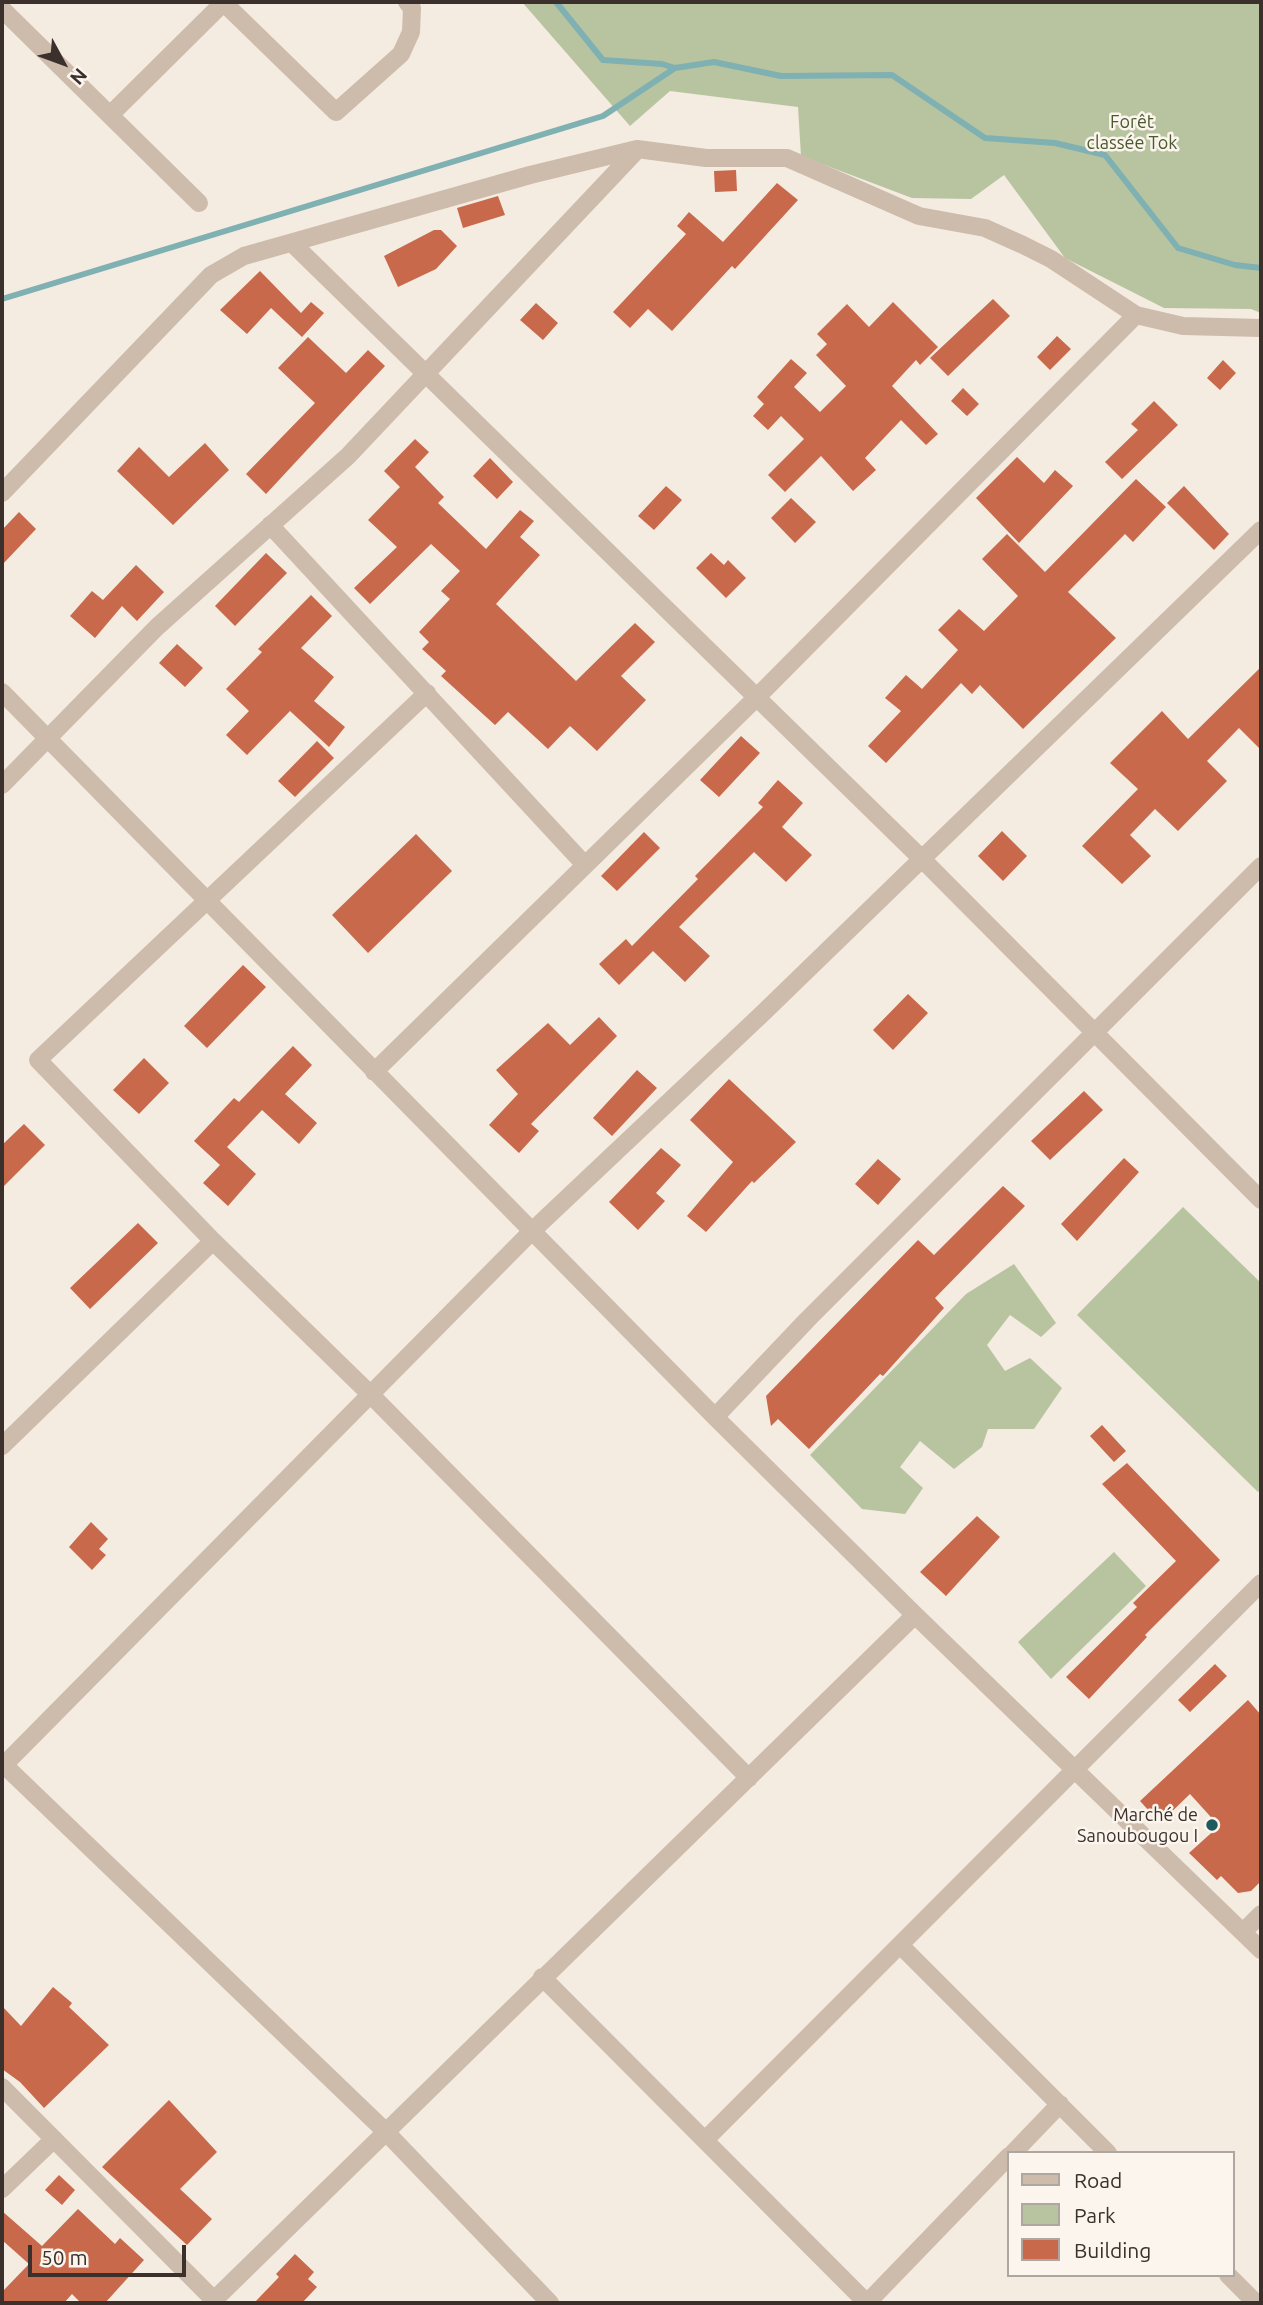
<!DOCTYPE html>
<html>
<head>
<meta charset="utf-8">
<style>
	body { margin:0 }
	#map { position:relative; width:1263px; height:2305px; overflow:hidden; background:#f4ebe1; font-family:Ubuntu,sans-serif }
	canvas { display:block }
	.frame { position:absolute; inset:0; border:4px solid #3b302b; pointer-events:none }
	.legend { position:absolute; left:1007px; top:2151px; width:228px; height:126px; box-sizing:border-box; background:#fbf5ee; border:2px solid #aea6a0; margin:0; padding:9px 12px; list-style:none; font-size:21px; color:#3b302b }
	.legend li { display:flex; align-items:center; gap:14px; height:35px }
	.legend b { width:35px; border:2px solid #aea6a0 }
	.north { position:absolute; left:28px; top:28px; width:70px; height:70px; -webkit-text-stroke:5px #fbf5ee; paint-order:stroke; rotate:131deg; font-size:19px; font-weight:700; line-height:28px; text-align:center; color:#3b302b }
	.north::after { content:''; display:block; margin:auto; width:24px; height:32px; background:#3b302b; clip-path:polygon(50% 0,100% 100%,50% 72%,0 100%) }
	.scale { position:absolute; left:28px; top:2245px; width:158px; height:32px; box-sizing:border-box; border:4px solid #3b302b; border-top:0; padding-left:9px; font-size:21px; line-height:24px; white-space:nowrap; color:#3b302b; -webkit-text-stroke:5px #fbf5ee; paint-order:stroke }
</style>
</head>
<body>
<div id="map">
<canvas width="1263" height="2305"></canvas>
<div class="frame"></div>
<ul class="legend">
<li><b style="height:9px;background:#cdbbac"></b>Road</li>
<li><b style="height:19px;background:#b8c4a0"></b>Park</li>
<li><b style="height:19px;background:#c8694b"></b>Building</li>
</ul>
<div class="north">N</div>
<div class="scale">50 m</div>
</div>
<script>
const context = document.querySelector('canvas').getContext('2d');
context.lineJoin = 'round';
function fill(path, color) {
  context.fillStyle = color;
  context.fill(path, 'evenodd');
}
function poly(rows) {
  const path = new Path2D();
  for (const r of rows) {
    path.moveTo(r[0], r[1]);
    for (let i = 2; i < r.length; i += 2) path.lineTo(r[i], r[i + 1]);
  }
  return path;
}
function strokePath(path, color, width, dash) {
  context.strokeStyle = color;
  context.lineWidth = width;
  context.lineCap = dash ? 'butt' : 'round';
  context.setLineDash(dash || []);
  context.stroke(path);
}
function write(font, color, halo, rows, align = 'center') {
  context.font = font + ' Ubuntu,sans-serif';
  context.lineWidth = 5;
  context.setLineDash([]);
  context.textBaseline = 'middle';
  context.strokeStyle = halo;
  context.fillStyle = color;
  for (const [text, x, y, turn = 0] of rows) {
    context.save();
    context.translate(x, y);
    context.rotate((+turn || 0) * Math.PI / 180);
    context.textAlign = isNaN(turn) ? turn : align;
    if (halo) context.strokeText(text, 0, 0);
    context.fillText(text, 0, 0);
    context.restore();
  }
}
fill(poly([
	[522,2,1261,2,1261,313,1251,309,1164,308,1065,258,1004,175,971,199,912,198,801,156,798,107,670,91,630,126],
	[1183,1207,1261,1283,1261,1489,1258,1492,1077,1315],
	[1014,1264,1056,1323,1041,1337,1010,1315,987,1345,1005,1371,1030,1358,1062,1388,1034,1429,988,1429,982,1447,954,1469,920,1441,900,1467,923,1488,905,1514,862,1509,810,1455,966,1294],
	[1114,1552,1146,1586,1051,1679,1018,1642]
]), '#b8c4a0');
strokePath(poly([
	[556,2,603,60,662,64,675,68,714,62,781,76,892,75,985,138,1055,143,1105,155,1178,248,1235,265,1261,268],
	[2,299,603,116,675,68]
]), '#7fb0b2', 6);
fill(poly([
	[736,170,737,191,715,192,714,171],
	[777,183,798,200,735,269,732,266,672,331,648,309,630,328,613,312,686,234,677,226,689,212,723,242],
	[498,196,505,215,463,228,457,208],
	[434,230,441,230,457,246,436,269,398,287,384,256],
	[260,271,301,313,311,302,324,313,302,337,271,308,247,334,220,310],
	[993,299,1010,316,948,376,930,358],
	[893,302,938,347,920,365,916,360,892,386,938,434,926,445,901,420,865,458,876,470,853,491,821,456,785,492,768,475,804,439,781,416,768,430,753,416,764,404,757,397,791,359,807,373,794,387,820,412,846,386,816,355,827,344,817,334,847,304,869,327],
	[536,303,558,323,543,340,520,320],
	[1057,336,1071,349,1050,370,1037,357],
	[308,337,346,373,368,350,385,366,266,494,246,474,315,403,278,368],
	[1223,360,1236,373,1220,390,1207,378],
	[963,388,979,404,967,416,951,401],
	[1154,401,1178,425,1122,479,1105,462,1138,430,1131,424],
	[415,439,429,452,415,467,444,497,438,503,486,549,520,510,534,521,520,537,540,555,496,604,576,681,635,623,655,642,621,676,646,700,597,751,570,726,548,749,508,712,495,725,441,676,446,671,422,649,429,642,419,632,450,599,441,591,460,571,431,544,370,604,354,588,397,547,368,520,400,487,384,471],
	[205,443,229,470,173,525,117,471,139,447,169,477],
	[1017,457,1044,483,1055,470,1073,486,1019,543,976,498],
	[490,458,513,482,497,499,473,476],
	[1136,479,1166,507,1133,542,1125,534,1068,592,1116,638,1023,729,980,685,972,694,961,683,886,763,868,746,901,711,885,698,906,675,922,689,958,650,938,630,959,609,984,631,1018,596,982,559,1007,534,1045,572],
	[666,486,682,500,654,530,638,516],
	[1184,486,1229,534,1214,550,1167,503],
	[791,498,816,522,795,543,771,518],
	[19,512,36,529,2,565,2,530],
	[266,553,287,573,235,626,215,606],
	[711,553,724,565,728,560,746,578,726,598,696,568],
	[136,565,164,592,137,621,122,606,95,638,70,616,92,591,103,600],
	[311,595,332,616,301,648,334,677,314,701,345,727,329,747,290,711,247,755,226,735,249,711,226,689,262,652,258,649],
	[177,644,203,668,185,687,159,663],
	[1261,667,1261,750,1239,728,1207,761,1227,781,1178,831,1155,809,1130,835,1151,856,1122,884,1082,846,1138,789,1110,763,1162,711,1188,739],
	[741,736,760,753,719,797,700,780],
	[317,741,334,758,295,797,278,781],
	[778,780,803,803,782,827,812,855,786,882,754,852,679,927,710,956,685,982,653,951,619,985,599,964,626,939,632,946,698,879,695,876,763,807,758,803],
	[1002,831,1027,856,1003,881,978,856],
	[644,832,660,848,617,891,601,876],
	[416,834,452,871,368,953,332,915],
	[243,965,266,987,207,1048,184,1026],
	[908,994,928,1013,893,1050,873,1030],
	[599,1017,617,1036,531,1124,539,1131,519,1153,489,1125,518,1094,496,1070,548,1023,570,1045],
	[293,1046,312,1065,285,1094,317,1123,299,1144,262,1110,227,1147,256,1174,228,1206,203,1183,220,1165,194,1141,234,1098,239,1102],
	[144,1058,169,1083,139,1114,113,1090],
	[637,1070,657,1088,612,1136,593,1118],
	[729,1079,796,1142,754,1183,752,1181,706,1232,687,1216,733,1162,690,1120],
	[1084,1091,1103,1110,1050,1160,1031,1141],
	[24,1124,45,1145,2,1188,2,1145],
	[661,1148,681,1165,656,1193,665,1201,638,1230,609,1202],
	[1124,1158,1139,1172,1077,1241,1061,1224],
	[878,1159,901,1179,878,1205,855,1184],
	[1003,1186,1025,1206,935,1298,944,1308,883,1376,880,1374,809,1449,778,1419,771,1426,766,1396,918,1240,934,1255],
	[138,1223,158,1243,90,1309,70,1288],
	[1102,1425,1126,1451,1114,1462,1090,1436],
	[1127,1463,1220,1560,1145,1635,1147,1637,1089,1699,1066,1677,1137,1607,1133,1603,1176,1561,1102,1484],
	[977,1516,1000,1537,946,1596,920,1572],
	[91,1522,108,1539,99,1549,106,1555,92,1570,69,1547],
	[1215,1664,1227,1676,1190,1712,1178,1700],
	[1248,1700,1261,1715,1261,1881,1251,1891,1238,1893,1221,1876,1217,1880,1189,1853,1219,1826,1190,1794,1160,1823,1140,1801],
	[53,1987,72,2003,69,2007,109,2045,44,2108,20,2082,2,2069,2,2006,21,2026],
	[169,2100,217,2152,180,2189,212,2219,187,2245,102,2167],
	[59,2175,75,2190,62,2205,45,2190],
	[78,2209,115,2244,120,2238,144,2260,105,2303,81,2303,72,2294,64,2303,2,2303,2,2292,29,2264,2,2240,2,2211,42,2246],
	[295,2254,314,2272,308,2279,317,2287,302,2303,254,2303,279,2277,276,2274]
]), '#c8694b');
strokePath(poly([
	[223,2,336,112,401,54,411,32,412,8,407,2],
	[2,9,199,203],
	[110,115,224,2],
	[293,244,922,859,1261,1200],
	[2,493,211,275,244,256,530,175,637,149,706,158,787,158,919,216,985,228,1023,245,1051,259,1136,315,1183,326,1261,328],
	[270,525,585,865],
	[2,692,715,1417,915,1615,1261,1950],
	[427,693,38,1060,213,1241,371,1395,749,1778],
	[2,785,157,627,348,456,637,150],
	[374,1072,757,697,1136,315],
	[715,1417,807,1320,1261,866],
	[2,1446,213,1241],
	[2,1763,385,2131,550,2303],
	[1243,1932,1261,1914],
	[901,1946,1108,2153],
	[542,1977,867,2303],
	[2,2087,214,2300],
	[705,2140,1261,1583],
	[1013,2153,1060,2104],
	[2,2189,54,2139],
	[1228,2275,1256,2303],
	[211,2303,915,1615],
	[867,2303,1009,2156]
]), '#cdbbac', 18);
strokePath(poly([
	[2,1767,531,1232,763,1013,1261,530]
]), '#cdbbac', 18);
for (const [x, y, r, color] of [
	[1212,1825,7,"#1f5a5e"]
]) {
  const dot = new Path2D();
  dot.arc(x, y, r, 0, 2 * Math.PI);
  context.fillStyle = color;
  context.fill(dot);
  strokePath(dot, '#fbf5ee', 2.5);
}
write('18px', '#4a5a2e', '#fbf5ee', [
	["Forêt",1132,122],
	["classée Tok",1132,143]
]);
write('18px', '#3b302b', '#fbf5ee', [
	["Marché de",1198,1815],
	["Sanoubougou I",1198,1836]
], 'right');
</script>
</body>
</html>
